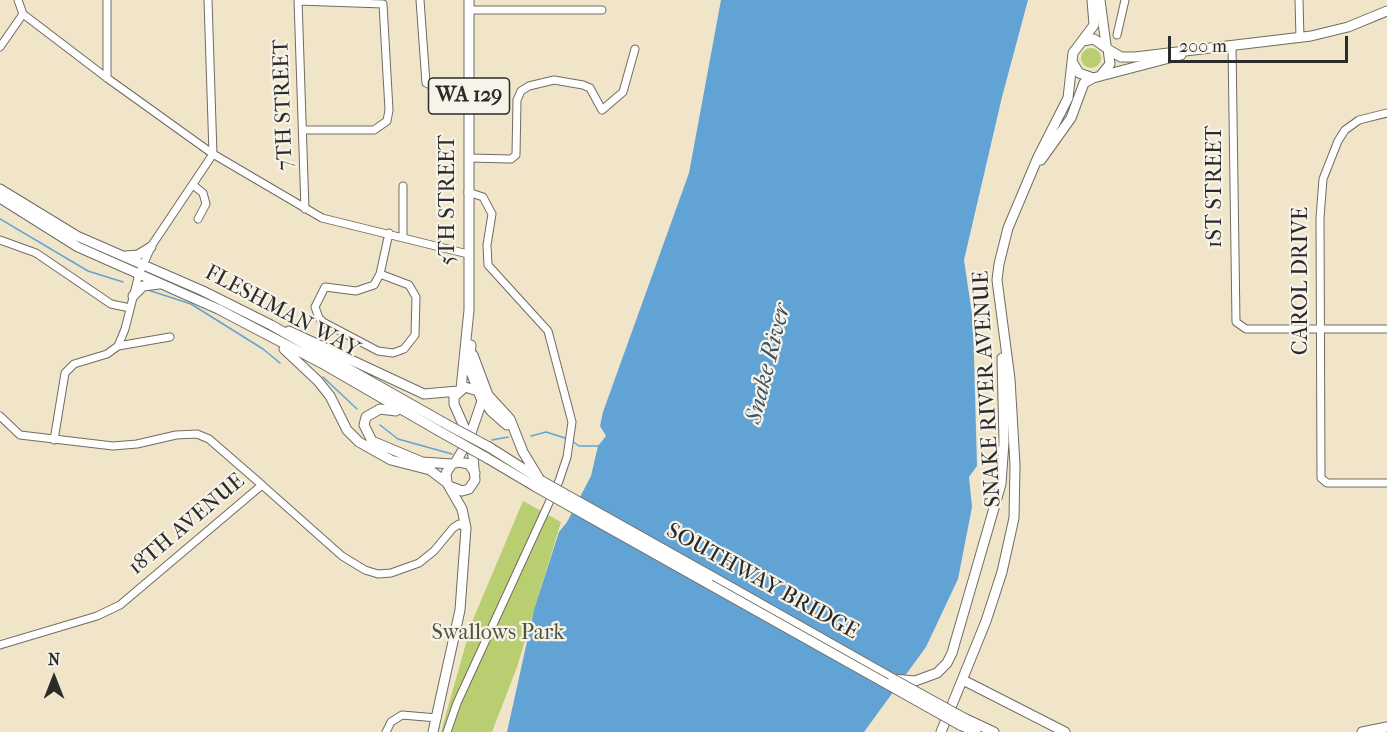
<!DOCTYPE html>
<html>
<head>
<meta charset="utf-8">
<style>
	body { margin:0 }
	#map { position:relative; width:1387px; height:732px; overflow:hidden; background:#f0e5c9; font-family:"IM FELL French Canon",serif }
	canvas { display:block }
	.north { position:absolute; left:24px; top:648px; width:60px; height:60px; -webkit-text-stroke:4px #f7f3e8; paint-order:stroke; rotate:0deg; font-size:16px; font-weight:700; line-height:24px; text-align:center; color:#2b2b2b }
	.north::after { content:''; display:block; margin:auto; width:21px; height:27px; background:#2b2b2b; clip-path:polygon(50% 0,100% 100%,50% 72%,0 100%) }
	.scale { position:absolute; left:1168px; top:36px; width:180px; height:27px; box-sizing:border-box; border:3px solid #2b2b2b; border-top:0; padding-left:8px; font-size:18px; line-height:21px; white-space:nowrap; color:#2b2b2b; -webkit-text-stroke:4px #f7f3e8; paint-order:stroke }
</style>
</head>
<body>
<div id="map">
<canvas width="1387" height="732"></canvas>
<div class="north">N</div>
<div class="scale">200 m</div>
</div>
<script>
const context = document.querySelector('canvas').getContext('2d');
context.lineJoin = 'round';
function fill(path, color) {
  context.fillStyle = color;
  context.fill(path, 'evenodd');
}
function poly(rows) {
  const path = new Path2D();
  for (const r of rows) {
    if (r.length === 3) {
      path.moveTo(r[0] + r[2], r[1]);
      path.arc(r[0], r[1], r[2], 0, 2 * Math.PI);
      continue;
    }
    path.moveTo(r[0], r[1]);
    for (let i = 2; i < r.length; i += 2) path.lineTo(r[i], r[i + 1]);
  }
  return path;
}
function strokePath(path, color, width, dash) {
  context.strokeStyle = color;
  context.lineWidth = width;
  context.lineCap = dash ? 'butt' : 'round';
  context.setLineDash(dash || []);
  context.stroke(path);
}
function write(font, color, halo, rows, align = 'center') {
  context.font = font + ' "IM FELL French Canon",serif';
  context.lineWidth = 4.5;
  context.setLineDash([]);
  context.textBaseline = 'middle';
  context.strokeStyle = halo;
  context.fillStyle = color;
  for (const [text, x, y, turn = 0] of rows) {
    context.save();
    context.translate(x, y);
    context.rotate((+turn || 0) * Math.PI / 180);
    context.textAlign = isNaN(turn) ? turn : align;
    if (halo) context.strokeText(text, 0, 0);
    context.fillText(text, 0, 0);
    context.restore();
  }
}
fill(poly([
	[1091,58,10],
	[523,501,561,522,517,667,492,732,441,732,472,622]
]), '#b9cd71');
fill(poly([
	[721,0,1028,0,1002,97,964,260,973,321,977,466,969,477,972,507,958,579,926,647,864,732,507,732,534,610,559,532,567,522,591,476,598,446,606,436,600,426,603,412,689,173]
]), '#62a3d5');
strokePath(poly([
	[0,219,88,271,123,282],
	[148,290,191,304,263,349,280,363],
	[323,377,357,409],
	[380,425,398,439,452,454],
	[531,436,546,432,565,438],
	[492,440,508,437],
	[572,441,579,446,599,446]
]), '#62a3d5', 1.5);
const minor = poly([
	[18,0,23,14,107,78,213,154,322,218,468,254],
	[107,0,107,78],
	[298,0,305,209],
	[420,0,426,83,439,89,469,89],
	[1299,0,1300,38],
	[298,1,383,4,389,110,387,121,374,130,304,130],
	[469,10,602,10],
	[1117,35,1125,0],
	[1232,46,1236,322,1246,329,1387,329],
	[0,47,23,14],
	[1387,113,1359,120,1345,130,1338,141,1323,179,1320,218,1321,478,1327,483,1387,483],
	[469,158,511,159,516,155,517,100,521,91,529,86,554,80,583,85,590,88,602,110,623,92,635,49],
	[193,185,203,193,206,204,198,219],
	[403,186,403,237],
	[0,240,36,253,111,304,130,308],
	[380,274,409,285,416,297,415,335,404,349,393,353,378,351,323,322,319,318,315,307,325,287,356,291,374,285,380,274,389,233],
	[118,346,170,337],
	[0,416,20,435,113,446,137,444,176,435,197,434,209,439,262,485],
	[54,440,65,373,74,364,107,354,118,346,125,329,139,274,152,245,213,154,208,0],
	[0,645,97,616,120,605,262,485,342,556,365,570,378,574,391,573,419,563,434,551,453,528,459,524,466,528],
	[386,732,391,722,402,715,437,718],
	[447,732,457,703,559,481,567,457,572,422,548,331,488,265,487,245,492,214,483,197,468,192]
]);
const major = poly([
	[1100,0,1106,45],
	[1082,41,1094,39,1108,49,1110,64,1101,75],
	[1109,50,1121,57,1135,57,1311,36,1348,27,1387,11],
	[1073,63,1079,73,1093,78,1181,55],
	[1041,160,1071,118,1084,83,1093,78],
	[0,189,77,236,203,291,271,325,446,424],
	[0,198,78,247,218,309,325,365,439,431],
	[126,256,138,255,151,247],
	[133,296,143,286,159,284],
	[289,331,424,394,458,391],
	[284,349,318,381,330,396,347,430,359,442,391,460,430,470,447,483],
	[473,355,488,395,510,419,523,452,540,480],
	[461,389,469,310,469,0],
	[482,398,491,411,507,425],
	[396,411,380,409,366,417,364,425,372,441,422,462,452,464],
	[489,447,538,478],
	[487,458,536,487],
	[455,463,464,448,465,429,454,404,454,397,465,387,478,391],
	[449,486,462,491,469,489,475,480,471,433,482,401,469,367,471,345],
	[711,576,893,679,915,681,937,673,947,663,952,653,1001,484,1004,442,1002,358],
	[963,680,1065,732],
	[964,718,994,732],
	[960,725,976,732],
	[433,732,460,610,466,528,462,509,447,483,446,473,452,464,459,462,469,464,475,473],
	[941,732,986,621,1002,572,1014,518,1015,465,1010,379,997,280,999,264,1008,228,1038,157,1068,98,1073,53,1094,25,1092,0],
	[1362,732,1387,727]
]);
strokePath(minor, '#706c62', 9);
strokePath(major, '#706c62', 11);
strokePath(minor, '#fff', 7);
strokePath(major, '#fff', 9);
const majorBridge = poly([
	[446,424,489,447],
	[439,431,487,458],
	[540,480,711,576],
	[536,487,960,725],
	[893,679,964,718]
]);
strokePath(majorBridge, '#706c62', 11, []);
strokePath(majorBridge, '#fff', 9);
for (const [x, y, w] of [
	[469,96,81]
]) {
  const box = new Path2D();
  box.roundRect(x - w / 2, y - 18, w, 36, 4.5);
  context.fillStyle = '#f7f3e8';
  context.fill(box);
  strokePath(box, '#2b2b2b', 1.5);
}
write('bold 21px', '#2b2b2b', null, [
	["WA 129",469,96]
]);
write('22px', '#2b2b2b', '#f7f3e8', [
	["7TH STREET",284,105,-92],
	["1ST STREET",1216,187,-90],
	["5TH STREET",449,200,-90],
	["CAROL DRIVE",1302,281,-90],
	["FLESHMAN WAY",282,312,28],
	["SNAKE RIVER AVENUE",988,389,-93],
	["18TH AVENUE",187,525,-40],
	["SOUTHWAY BRIDGE",762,582,29]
]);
write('22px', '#4e543c', '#f7f3e8', [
	["Swallows Park",498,634]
]);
write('italic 24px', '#3e5566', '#f7f3e8', [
	["Snake River",769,364,-76]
]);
</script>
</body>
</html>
